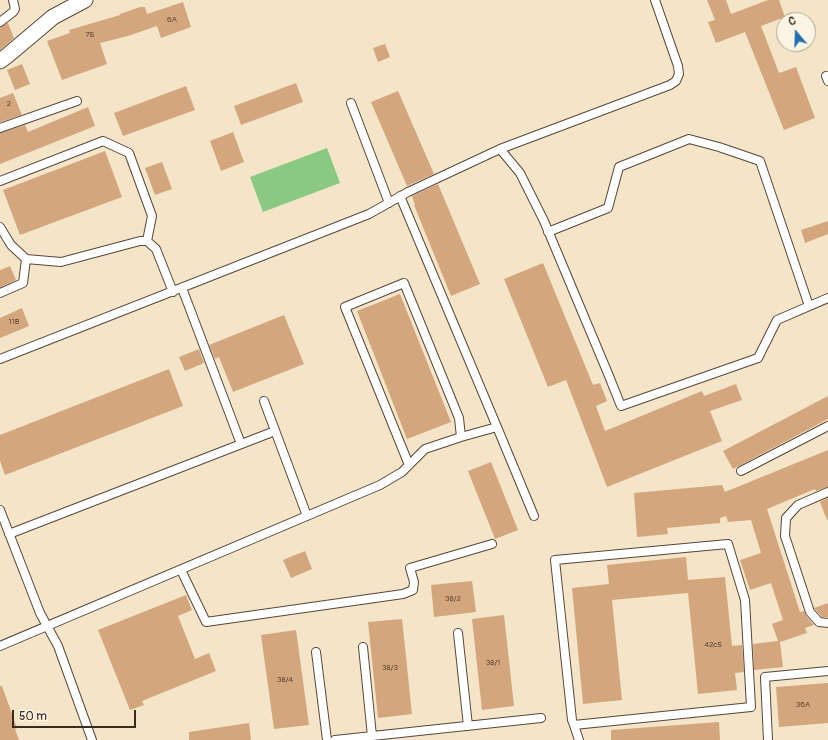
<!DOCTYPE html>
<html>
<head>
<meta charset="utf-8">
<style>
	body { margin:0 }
	#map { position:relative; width:828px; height:740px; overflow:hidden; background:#f4e5c9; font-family:Pangolin,sans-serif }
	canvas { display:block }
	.north { position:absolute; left:776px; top:12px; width:40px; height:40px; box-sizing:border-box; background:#fcf5e5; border:1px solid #afa495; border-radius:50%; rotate:341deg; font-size:11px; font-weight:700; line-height:16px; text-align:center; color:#3b2a1e }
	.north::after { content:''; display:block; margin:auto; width:14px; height:18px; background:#1f6fb2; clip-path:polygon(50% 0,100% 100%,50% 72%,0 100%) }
	.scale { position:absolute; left:12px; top:710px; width:124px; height:18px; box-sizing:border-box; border:2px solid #3b2a1e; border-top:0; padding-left:5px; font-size:12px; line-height:14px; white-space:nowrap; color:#3b2a1e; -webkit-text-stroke:3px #fcf5e5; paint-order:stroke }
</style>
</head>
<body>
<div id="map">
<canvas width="828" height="740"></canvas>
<div class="north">С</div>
<div class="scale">50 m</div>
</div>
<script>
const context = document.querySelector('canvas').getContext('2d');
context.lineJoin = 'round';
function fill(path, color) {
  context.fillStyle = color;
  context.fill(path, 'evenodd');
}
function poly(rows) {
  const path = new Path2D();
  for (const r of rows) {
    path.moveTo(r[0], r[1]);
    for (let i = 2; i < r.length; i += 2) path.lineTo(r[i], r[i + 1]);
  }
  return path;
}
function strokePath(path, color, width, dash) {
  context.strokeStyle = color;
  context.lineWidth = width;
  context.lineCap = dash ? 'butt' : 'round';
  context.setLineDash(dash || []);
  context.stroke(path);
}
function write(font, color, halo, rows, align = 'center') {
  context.font = font + ' Pangolin,sans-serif';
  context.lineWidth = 3;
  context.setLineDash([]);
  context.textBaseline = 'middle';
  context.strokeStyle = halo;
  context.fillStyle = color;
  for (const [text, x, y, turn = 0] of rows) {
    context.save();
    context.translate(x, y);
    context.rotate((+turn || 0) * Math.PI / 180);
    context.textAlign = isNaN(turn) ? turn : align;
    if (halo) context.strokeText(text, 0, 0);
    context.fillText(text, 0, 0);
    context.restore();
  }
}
fill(poly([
	[327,148,340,183,263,212,250,177]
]), '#89c981');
fill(poly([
	[707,0,726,0,731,14,768,0,779,0,785,17,761,26,779,73,796,67,815,118,784,130,745,32,716,43,708,22,715,20],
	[183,2,191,27,161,38,157,26,128,36,100,43,107,64,62,80,47,41,70,33,69,30,120,15,120,14,140,7,145,7,147,14],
	[8,23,14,38,0,50,0,27],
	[385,44,390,57,378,62,373,48],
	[22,64,30,84,15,90,7,70],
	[296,83,303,102,241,125,234,106],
	[186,86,195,110,123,136,114,113],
	[398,91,434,174,407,186,371,102],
	[13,93,22,115,0,122,0,98],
	[88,107,95,126,0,164,0,133,25,125,28,132],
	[233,132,244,162,221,171,210,141],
	[105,151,122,197,20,235,3,190],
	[162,162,172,189,155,195,145,168],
	[438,184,480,284,451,296,414,205,415,205,412,196],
	[828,221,828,234,805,243,801,230],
	[543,263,593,385,600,383,607,401,596,406,605,431,702,391,704,396,736,384,742,400,710,411,722,441,607,487,566,380,548,387,504,279],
	[10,266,16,280,0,287,0,270],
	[400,294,451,422,407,439,357,311],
	[22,308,29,326,0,338,0,318],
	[284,315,304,364,233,392,219,357,215,359,209,345],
	[199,349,204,363,185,371,179,357],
	[169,369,183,406,5,475,0,461,0,435],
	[828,396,828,419,733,469,723,451],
	[828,450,828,487,816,491,815,489,767,509,800,612,804,611,806,616,814,625,805,628,807,633,780,642,783,667,754,670,753,644,778,641,772,624,783,620,771,583,750,590,740,560,761,553,751,520,728,522,726,516,720,518,720,523,667,528,668,534,637,537,634,493,722,485,725,492],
	[491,462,518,530,495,539,468,471],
	[828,498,828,520,827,520,820,502],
	[305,551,312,569,291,578,283,560],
	[686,557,688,580,725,577,732,646,742,645,744,672,735,673,737,690,698,694,688,593,612,600,622,700,583,704,572,588,609,584,607,565],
	[472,581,476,612,434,617,431,585],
	[186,595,192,610,178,616,195,659,209,653,216,671,142,701,144,705,130,710,98,630],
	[828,603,828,617,822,617,814,608],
	[504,615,514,706,482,710,472,619],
	[402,619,412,714,378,718,368,622],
	[296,630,309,725,274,729,261,635],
	[828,683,828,723,779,727,776,687],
	[0,686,2,686,17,728,15,729,19,740,0,740],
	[719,722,720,740,611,740,611,730],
	[249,723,251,740,189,740,189,732]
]), '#d3a67d');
const service = poly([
	[0,22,13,12,15,9,13,0],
	[826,76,828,81],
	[351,103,389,203],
	[0,128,77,101],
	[500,149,520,173,544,221,609,376,621,406,758,358,777,320,828,298],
	[0,181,103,141,129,153,152,216,147,241],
	[400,196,497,427],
	[0,227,11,245,26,259,61,262,140,241,147,241,156,249,173,292],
	[548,232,608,208,619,167,689,139,719,147,760,161,809,306],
	[182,288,241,444],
	[0,293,23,283,26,259],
	[0,359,369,214,408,192,500,149,670,85,676,81,679,74,678,66,655,0],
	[264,401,307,516],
	[409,465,345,307,404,283,459,418,461,437],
	[741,471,828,426],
	[828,492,798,505,786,518,785,536,810,612,819,622,828,623],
	[0,510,40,613,58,646,92,740],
	[9,534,275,431],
	[181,570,206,622,403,594,413,590,414,582,410,568,492,544],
	[458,633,468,726],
	[0,646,380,485,402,472,425,449,461,437,497,427,534,516],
	[363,647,372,736],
	[316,652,327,740],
	[574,725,751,707,745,600,728,544,555,560,572,720,574,725,579,740],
	[335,740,541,718],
	[768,740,765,677,828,671]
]);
const minor = poly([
	[0,61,8,55,53,17,85,0]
]);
strokePath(service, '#574638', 10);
strokePath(minor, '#574638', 17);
strokePath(service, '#fff', 8);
strokePath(minor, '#fff', 15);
write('8px', '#614936', null, [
	["6А",172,20],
	["7Б",90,35],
	["2",9,104],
	["11В",14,322],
	["38/2",453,599],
	["42с5",713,645],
	["38/1",493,663],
	["38/3",390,668],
	["38/4",285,680],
	["36А",803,705]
]);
</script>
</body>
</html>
